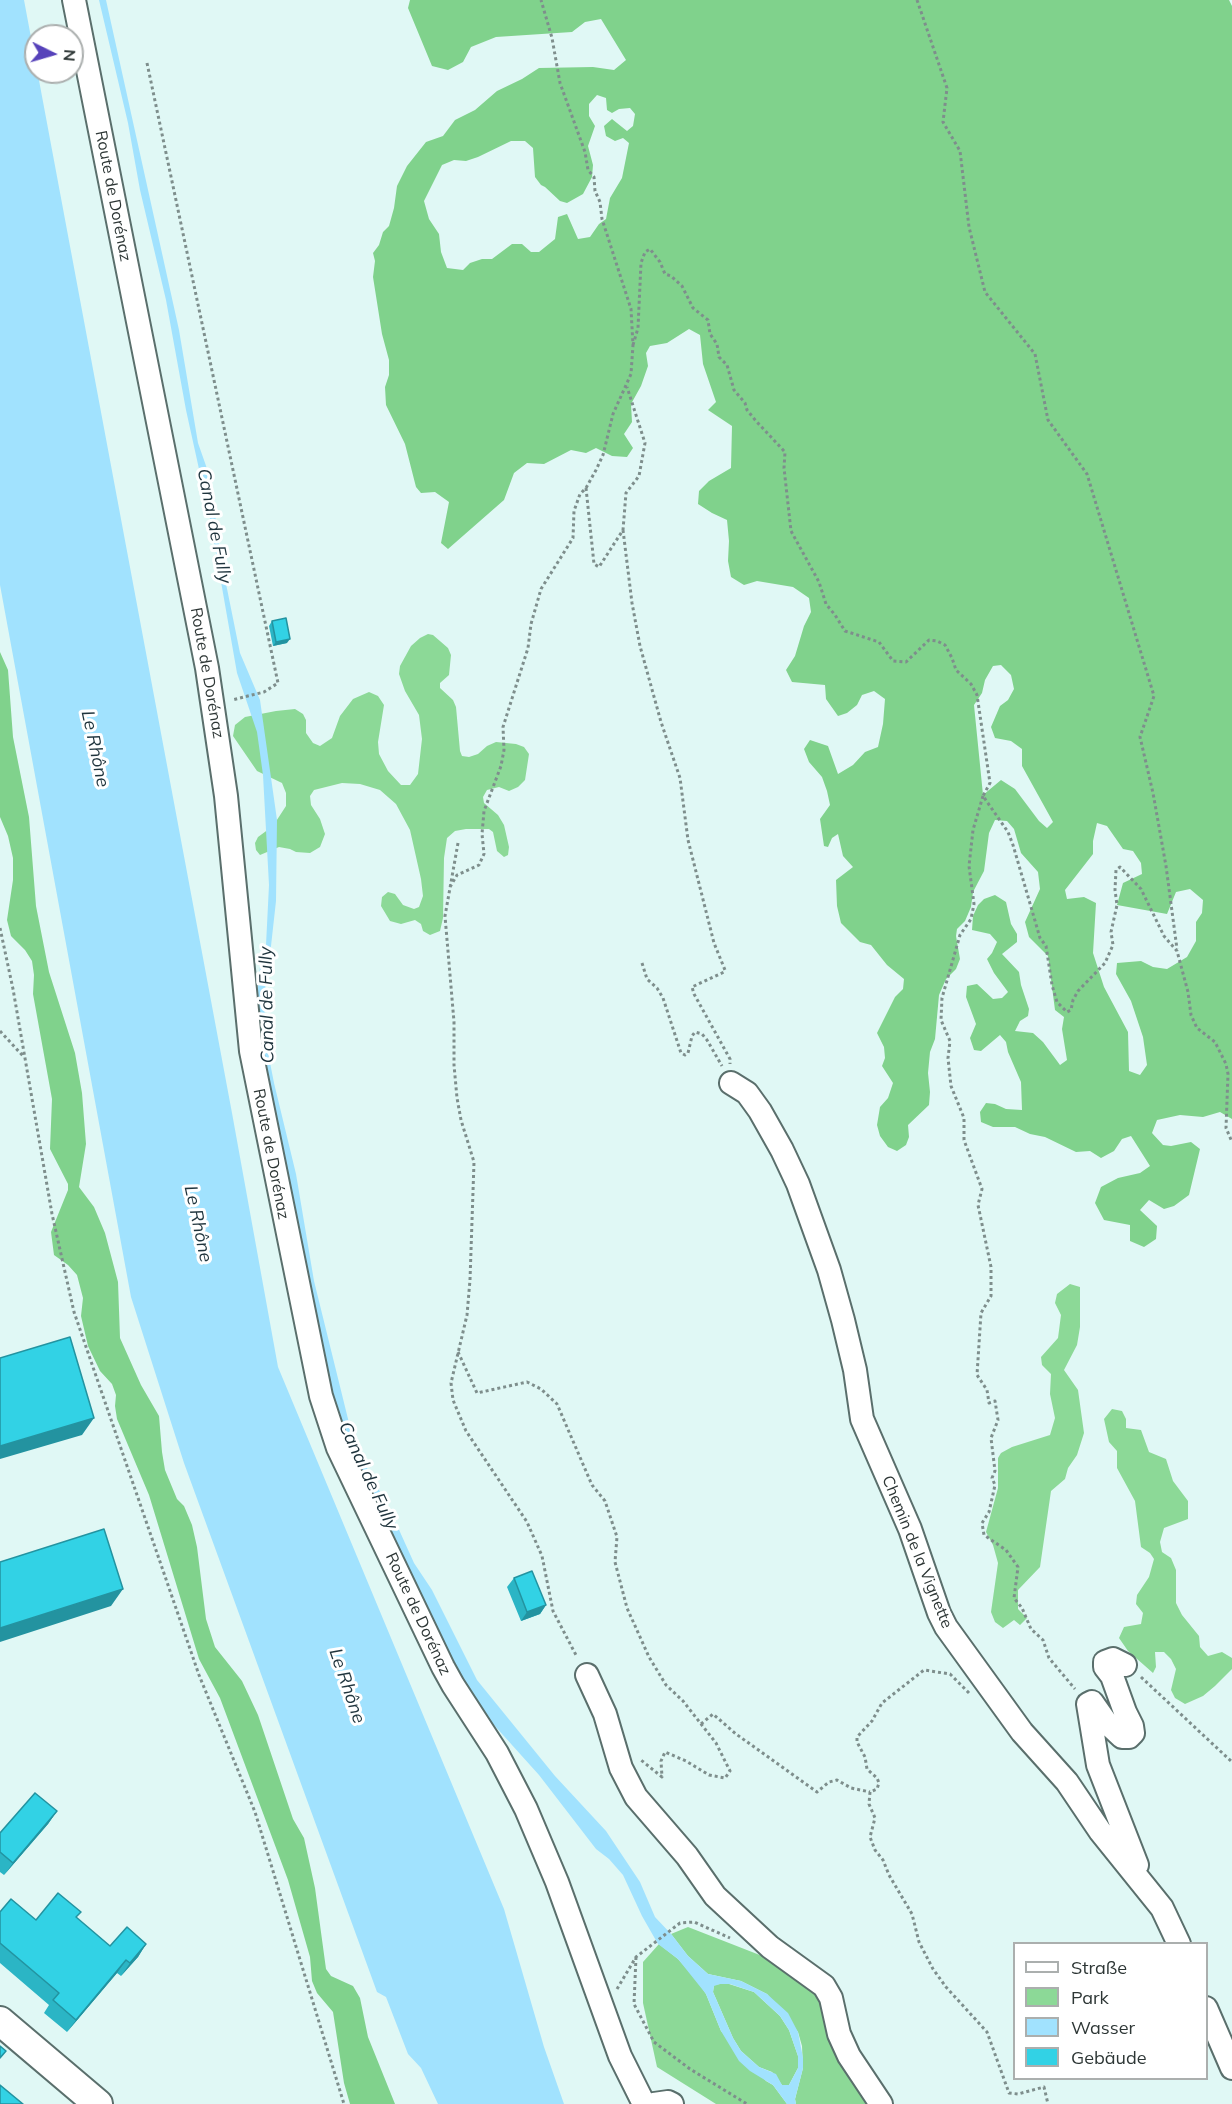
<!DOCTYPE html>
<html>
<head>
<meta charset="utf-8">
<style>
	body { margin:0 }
	#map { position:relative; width:1232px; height:2104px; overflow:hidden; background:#e0f8f5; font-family:Mulish,sans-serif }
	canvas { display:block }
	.legend { position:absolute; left:1013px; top:1942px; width:195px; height:138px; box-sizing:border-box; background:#fff; border:2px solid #abafae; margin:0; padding:8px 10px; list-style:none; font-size:18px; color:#2d3635 }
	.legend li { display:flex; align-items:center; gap:12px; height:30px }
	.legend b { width:30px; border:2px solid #abafae }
	.north { position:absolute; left:24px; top:24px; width:60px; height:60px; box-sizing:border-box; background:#fff; border:2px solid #abafae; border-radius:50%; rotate:95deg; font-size:16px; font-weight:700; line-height:24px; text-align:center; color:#2d3635 }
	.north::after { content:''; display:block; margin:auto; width:21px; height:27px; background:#5642ba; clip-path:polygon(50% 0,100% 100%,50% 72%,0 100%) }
</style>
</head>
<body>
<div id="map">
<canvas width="1232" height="2104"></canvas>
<ul class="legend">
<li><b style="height:8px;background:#fff"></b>Straße</li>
<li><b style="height:16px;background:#8cd997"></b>Park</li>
<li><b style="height:16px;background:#a1e2fe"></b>Wasser</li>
<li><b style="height:16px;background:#32d2e5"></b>Gebäude</li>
</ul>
<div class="north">N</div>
</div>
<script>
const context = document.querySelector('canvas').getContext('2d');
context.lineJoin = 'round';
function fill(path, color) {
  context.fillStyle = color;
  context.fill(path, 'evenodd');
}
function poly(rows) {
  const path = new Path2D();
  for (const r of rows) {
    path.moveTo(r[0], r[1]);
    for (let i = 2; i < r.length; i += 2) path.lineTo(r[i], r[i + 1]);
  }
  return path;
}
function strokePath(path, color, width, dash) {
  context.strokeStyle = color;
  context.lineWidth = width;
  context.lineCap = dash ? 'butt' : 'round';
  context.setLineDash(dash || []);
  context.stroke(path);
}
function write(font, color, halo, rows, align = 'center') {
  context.font = font + ' Mulish,sans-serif';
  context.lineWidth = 6;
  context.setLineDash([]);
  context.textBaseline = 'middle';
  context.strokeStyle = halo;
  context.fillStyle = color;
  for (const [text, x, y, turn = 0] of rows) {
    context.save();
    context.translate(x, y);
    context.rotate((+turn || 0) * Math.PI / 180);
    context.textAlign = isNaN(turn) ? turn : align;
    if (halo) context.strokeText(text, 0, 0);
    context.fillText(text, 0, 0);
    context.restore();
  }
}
fill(poly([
	[428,634,433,635,448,648,451,655,449,675,440,683,440,688,453,700,456,707,460,751,462,756,469,757,478,754,487,746,496,742,516,744,524,747,529,754,525,780,518,787,509,791,499,787,487,790,483,797,484,803,498,815,504,825,509,847,508,855,504,857,497,851,493,832,489,829,466,829,455,831,447,838,444,858,443,918,440,931,430,935,423,931,421,924,415,920,401,924,390,921,381,906,382,897,388,892,395,894,403,905,414,909,419,907,423,896,421,879,410,830,396,804,380,790,360,784,342,783,314,790,310,796,311,805,320,819,325,834,320,847,310,853,296,852,290,849,279,847,260,855,256,850,255,843,258,837,273,826,286,806,286,793,282,783,257,771,233,736,235,725,245,717,276,711,295,709,303,714,306,720,306,733,313,743,320,746,332,738,340,716,353,699,369,692,378,696,384,705,378,742,379,754,388,771,401,785,410,785,418,774,422,739,419,715,405,691,399,674,400,666,411,646,420,638],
	[1070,1284,1080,1287,1080,1327,1077,1345,1064,1370,1078,1390,1084,1433,1077,1455,1068,1468,1065,1479,1051,1491,1040,1567,1018,1590,1018,1609,1027,1618,1020,1625,1014,1620,1003,1628,995,1622,991,1612,998,1563,993,1545,986,1532,998,1488,998,1458,1001,1453,1012,1447,1050,1435,1055,1418,1050,1394,1051,1374,1042,1365,1041,1357,1058,1338,1061,1315,1055,1303,1057,1294],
	[1112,1409,1122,1411,1126,1419,1126,1428,1141,1430,1149,1452,1166,1459,1173,1481,1188,1501,1188,1519,1164,1528,1160,1542,1162,1552,1171,1558,1176,1570,1176,1603,1182,1615,1199,1636,1200,1647,1208,1656,1222,1652,1232,1658,1232,1669,1215,1686,1203,1696,1185,1704,1175,1698,1171,1690,1176,1669,1171,1659,1164,1652,1155,1652,1156,1667,1153,1673,1128,1651,1119,1638,1124,1627,1141,1624,1143,1613,1136,1604,1137,1595,1149,1577,1154,1559,1150,1553,1141,1547,1135,1501,1117,1468,1117,1451,1109,1442,1104,1419],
	[688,1927,793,1968,817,1992,876,2104,796,2104,795,2099,803,2068,802,2046,798,2032,767,1994,741,1981,708,1974,688,1956,671,1934],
	[659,1944,678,1959,697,1980,706,1994,721,2031,766,2081,773,2085,787,2104,716,2104,657,2067,643,2003,643,1962],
	[720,1984,729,1984,754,1992,780,2016,789,2030,798,2056,798,2068,789,2085,782,2085,772,2072,759,2067,741,2051,733,2038,713,1992,714,1985]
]), '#8cd997');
fill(poly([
	[410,0,1229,0,1232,6,1232,1119,1220,1112,1203,1117,1180,1115,1157,1120,1152,1133,1163,1145,1171,1146,1191,1142,1200,1149,1189,1195,1174,1206,1164,1209,1149,1200,1140,1210,1157,1226,1156,1239,1144,1247,1130,1241,1130,1225,1104,1220,1095,1203,1101,1187,1118,1178,1140,1173,1150,1166,1131,1136,1122,1139,1114,1151,1101,1158,1090,1151,1076,1152,1045,1137,1030,1134,1015,1127,993,1127,981,1122,980,1112,986,1103,995,1104,1006,1109,1022,1110,1021,1082,1008,1052,1006,1042,1000,1035,981,1051,974,1050,970,1038,976,1024,966,997,967,986,977,984,993,999,1002,998,1008,992,994,973,987,959,992,953,997,942,990,934,972,930,973,916,978,905,984,899,995,895,1006,902,1011,924,1017,934,1017,942,1002,954,1019,972,1021,985,1029,1009,1028,1016,1020,1021,1015,1031,1033,1033,1043,1042,1060,1065,1067,1060,1062,1029,1064,1017,1055,1010,1048,956,1029,937,1025,922,1040,889,1038,872,1021,853,1014,829,1007,821,995,820,989,833,984,871,973,892,971,907,965,921,957,929,956,936,960,959,956,969,946,979,939,995,935,1039,930,1052,928,1073,930,1092,929,1105,908,1125,909,1137,906,1145,897,1151,888,1147,880,1136,877,1125,880,1107,888,1098,893,1083,882,1066,885,1058,884,1047,877,1033,895,997,903,989,904,979,887,965,871,945,860,942,841,923,837,906,836,880,853,867,843,856,838,834,832,838,828,847,824,846,820,819,830,805,827,791,822,777,809,762,804,749,810,740,828,746,838,774,853,765,865,752,878,747,883,724,885,699,874,691,862,695,857,705,847,713,838,716,826,699,825,685,792,682,786,670,795,656,804,626,811,612,809,598,793,587,757,581,744,585,731,577,728,561,729,541,727,520,712,513,698,504,699,491,709,481,731,468,732,426,708,410,716,402,703,364,700,335,689,329,667,343,650,346,646,353,648,366,641,386,631,404,632,422,624,434,633,448,627,457,612,456,596,448,586,453,571,450,544,464,527,463,514,473,504,500,448,549,441,543,449,502,435,492,421,493,416,487,405,444,386,405,385,387,389,375,389,360,382,334,373,277,375,261,373,253,379,245,383,232,389,226,394,208,397,186,407,166,426,142,443,136,455,120,475,110,497,91,522,79,539,68,593,67,614,70,626,60,601,19,585,22,572,32,496,37,471,47,463,62,448,70,432,66,408,8],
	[597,95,606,98,607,110,612,113,619,109,630,108,635,114,633,126,627,131,612,119,604,126,606,136,615,141,623,138,629,143,622,178,610,198,606,219,599,224,590,237,578,239,567,214,558,217,555,239,539,252,531,252,522,244,512,244,492,259,482,259,470,263,463,270,447,268,441,252,439,234,429,219,424,201,442,165,454,160,466,161,478,157,511,141,525,141,533,148,535,177,541,185,545,187,560,201,567,203,583,194,592,177,593,165,588,146,595,126,589,116,589,104],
	[1001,665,1011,675,1014,689,1008,700,1000,706,991,727,995,738,1011,741,1022,749,1022,766,1053,822,1047,828,1039,821,1015,789,1001,780,983,795,974,705,982,693,985,680,993,666],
	[1097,823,1107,826,1123,849,1133,851,1141,863,1142,874,1123,883,1117,905,1167,914,1176,892,1190,889,1203,900,1202,913,1196,922,1196,941,1187,957,1167,969,1153,967,1141,961,1117,963,1116,974,1131,1001,1143,1037,1147,1065,1140,1075,1129,1071,1128,1032,1104,987,1093,953,1096,903,1084,897,1067,899,1065,890,1093,854,1093,841],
	[0,652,8,670,13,737,29,817,36,906,49,972,75,1053,82,1093,86,1144,79,1187,94,1207,105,1233,118,1282,120,1338,141,1385,159,1416,162,1452,165,1470,177,1499,184,1506,192,1525,197,1547,206,1619,215,1647,242,1681,258,1715,293,1819,304,1838,315,1888,326,1969,331,1976,353,1986,360,1998,368,2037,395,2104,350,2104,344,2083,333,2012,317,1993,312,1981,310,1957,288,1880,220,1698,199,1659,149,1495,117,1419,115,1406,116,1395,112,1384,100,1371,88,1346,81,1316,83,1298,77,1275,68,1265,54,1255,51,1232,68,1190,68,1184,50,1149,52,1099,33,994,34,975,32,961,25,950,11,936,7,920,13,880,13,858,8,836,0,817]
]), '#80d28c');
fill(poly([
	[0,0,24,0,232,1113,278,1367,504,1909,544,2047,564,2104,438,2104,421,2068,408,2054,386,1997,377,1992,184,1463,131,1297,0,585],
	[99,0,106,0,179,330,198,443,211,480,220,554,240,653,260,700,277,820,276,901,271,946,266,969,264,1032,274,1083,296,1174,314,1281,349,1423,361,1457,391,1512,414,1563,432,1590,477,1680,555,1776,606,1831,640,1882,655,1917,672,1935,688,1956,708,1974,741,1981,767,1994,788,2013,798,2032,803,2058,803,2068,795,2099,796,2104,787,2104,773,2085,750,2071,739,2061,721,2031,706,1994,678,1959,658,1944,642,1916,623,1875,609,1859,596,1849,539,1775,467,1695,339,1433,259,1051,257,1016,258,987,260,966,266,945,269,885,263,775,257,732,237,673,210,519,186,410,166,300,140,190,128,123],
	[720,1984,730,1984,754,1992,780,2016,789,2030,798,2056,798,2068,789,2085,782,2085,776,2074,759,2067,741,2051,733,2038,713,1992,714,1986]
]), '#a1e2fe');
const minor = poly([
	[74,0,207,668,226,796,251,1051,321,1396,338,1448,443,1667,453,1685,497,1753,526,1809,557,1882,620,2056,644,2104],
	[731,1083,747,1093,760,1111,782,1150,798,1184,829,1270,843,1320,855,1370,862,1419,910,1529,939,1613,946,1627,1022,1732,1067,1782,1100,1831,1162,1908,1179,1944],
	[1125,1665,1113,1659,1105,1662,1105,1667,1112,1676,1125,1712,1132,1726,1133,1733,1129,1737,1122,1737,1106,1722,1092,1702,1088,1704,1098,1765,1137,1865],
	[587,1675,605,1714,621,1768,636,1797,687,1856,715,1896,770,1947,824,1986,831,1998,839,2034,849,2056,881,2104],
	[1206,2008,1232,2068],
	[654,2104,668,2102,672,2104]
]);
const major = poly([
	[0,2021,98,2104]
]);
strokePath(minor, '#5a6f6c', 26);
strokePath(major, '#5a6f6c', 32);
strokePath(poly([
	[917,0,947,88,943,122,960,151,969,227,985,292,1035,354,1048,420,1087,474,1154,696,1140,737,1153,793,1166,866,1177,949],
	[147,63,278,683,264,692,232,700],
	[633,345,638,328,641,263,645,252,650,249,660,262,665,274,671,276,682,286,693,308,708,320,710,334,717,344,719,357,727,365,734,390,745,403,747,410,756,421,785,452,784,468,791,531,819,582,826,604,835,615,845,631,879,642,893,661,906,662,929,640,937,641,945,645,952,658,956,670,971,684,977,695,990,783,983,796,1008,832,1013,845,1040,938,1046,946,1052,985,1057,1002,1067,1012,1071,1010,1073,1000,1078,991,1105,963,1113,945,1111,932,1117,905,1115,890,1116,870,1120,867,1141,889,1164,936,1177,951,1188,992,1191,1015,1197,1028,1215,1042,1226,1064,1228,1074,1226,1128,1232,1142],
	[586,488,594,564,599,567,623,530,626,493,639,476,645,443,627,387],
	[623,530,632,603,640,646,661,722,680,778,688,840,714,943,725,970,724,972,692,987,694,994,730,1059,730,1064],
	[983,796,973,830,969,866,974,904,971,919,960,935,942,998,941,1020,950,1041,948,1058,951,1086,964,1118,964,1140,982,1189,978,1205,991,1267,991,1296,981,1313,977,1375,987,1390,989,1403,995,1401,998,1420,991,1438,995,1471,992,1478,995,1485,989,1512,982,1523,984,1535,1006,1550,1018,1567,1014,1598,1022,1608,1031,1629,1043,1640,1049,1658,1075,1689],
	[458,843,445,916,454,1022,454,1065,457,1098,461,1120,474,1162,470,1280,467,1315,451,1383,453,1400,466,1431,527,1522,542,1556,553,1611,577,1657],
	[450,887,457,875,479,865,484,854,482,834,484,811,501,766,504,750,503,727,528,648,531,624,541,589,573,538,574,511,580,494,586,488,596,470,603,455,613,414,631,374,633,345,631,309,602,219,600,202,595,191,594,177,588,170,585,152,560,83,552,38,541,0],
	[0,928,13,989,52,1214,74,1312,199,1675,255,1812,344,2104],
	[642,963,647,979,657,988,663,998,681,1053,685,1055,688,1053,692,1036,695,1032,702,1034,707,1040,722,1066],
	[0,1031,23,1056],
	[458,1352,477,1393,527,1382,541,1389,557,1404,592,1485,605,1501,617,1537,615,1562,627,1608,649,1657,666,1685,683,1701,716,1743,730,1771,725,1778,709,1775,686,1761,665,1752,661,1761,662,1777,641,1760],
	[1141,1677,1232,1762],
	[969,1693,950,1674,924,1670,882,1703,872,1721,857,1737,857,1742,865,1757,867,1769,877,1778,879,1783,877,1789,870,1792,869,1804,875,1818,870,1837,875,1850,883,1860,889,1875,912,1914,919,1942,933,1969,946,1987,987,2032,1009,2093,1018,2094,1044,2087,1048,2104],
	[701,1724,713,1714,736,1734,817,1792,829,1782,837,1780,851,1788,870,1792],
	[636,1957,634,2004,654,2042,690,2069,747,2104],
	[617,1989,636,1957,680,1923,694,1922,730,1938]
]), '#7e8e8c', 3, [3, 3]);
strokePath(minor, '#fff', 22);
strokePath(major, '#fff', 28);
fill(poly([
	[272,621,287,643,273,646,269,626],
	[514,1578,546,1605,540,1614,521,1621,507,1587],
	[57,1811,48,1824,4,1875,0,1872,0,1833],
	[0,1912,36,1920,76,1918,110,1946,146,1944,138,1957,121,1976,117,1973,67,2032,44,2013,49,2005,0,1963]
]), '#2bb5c5');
fill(poly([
	[290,639,287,643,273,646,276,642],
	[94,1418,82,1435,0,1459,0,1446],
	[123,1589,111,1606,0,1642,0,1628],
	[546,1605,540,1614,521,1621,527,1612],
	[57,1811,48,1824,4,1875,13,1863],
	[146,1944,138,1957,121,1976,130,1963],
	[126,1960,117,1973,67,2032,76,2020]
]), '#2393a0');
const building = poly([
	[286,618,290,639,276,642,272,621,286,618],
	[70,1337,94,1418,0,1446,0,1358,70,1337],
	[104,1529,123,1589,0,1628,0,1562,104,1529],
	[532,1571,546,1605,527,1612,514,1578,532,1571],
	[35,1793,57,1811,13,1863,0,1852,0,1833,35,1793],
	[58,1893,81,1912,76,1917,110,1946,127,1927,146,1944,130,1963,126,1960,76,2020,53,2000,59,1993,0,1943,0,1912,11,1899,36,1920,58,1893],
	[0,2046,6,2051,0,2058,0,2046],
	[0,2085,23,2104,0,2104,0,2085]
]);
fill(building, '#32d2e5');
strokePath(building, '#2393a0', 1.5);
write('16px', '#2d3635', '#fff', [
	["Route de Dorénaz",113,196,79],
	["Route de Dorénaz",207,673,80],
	["Route de Dorénaz",271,1154,79],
	["Chemin de la Vignette",917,1552,68],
	["Route de Dorénaz",418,1614,65]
]);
write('italic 18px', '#1f343d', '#fff', [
	["Canal de Fully",214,526,79],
	["Le Rhône",95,749,78],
	["Canal de Fully",267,1005,-91],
	["Le Rhône",198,1224,78],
	["Canal de Fully",368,1476,65],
	["Le Rhône",347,1686,71]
]);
</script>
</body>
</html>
